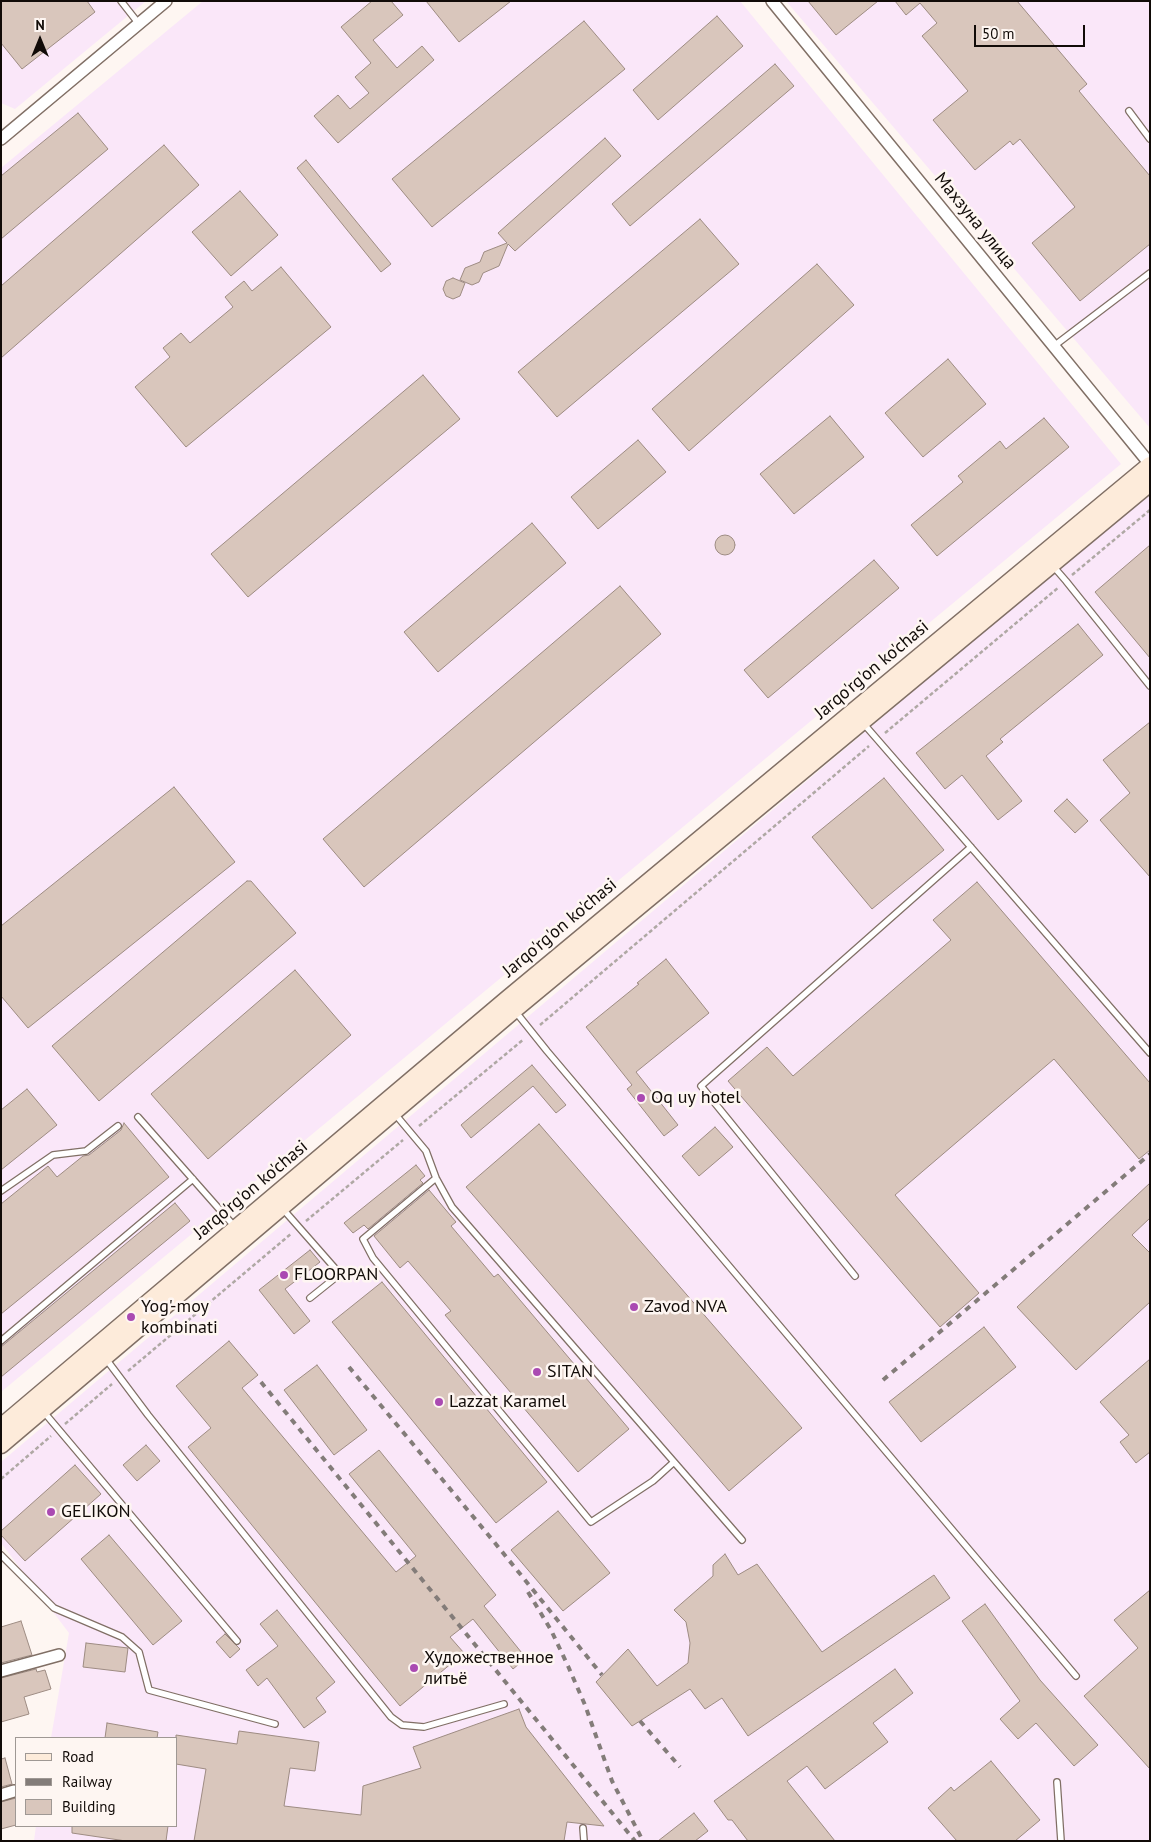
<!DOCTYPE html>
<html>
<head>
<meta charset="utf-8">
<style>
	body { margin:0 }
	#map { position:relative; width:1151px; height:1842px; overflow:hidden; background:#fef6f2; font-family:"PT Sans",sans-serif }
	canvas { display:block }
	.frame { position:absolute; inset:0; border:2px solid #110b08; pointer-events:none }
	.legend { position:absolute; left:15px; top:1737px; width:162px; height:90px; box-sizing:border-box; background:#fef6f2; border:1px solid #9f9894; margin:0; padding:6px 9px; list-style:none; font-size:15px; color:#110b08 }
	.legend li { display:flex; align-items:center; gap:10px; height:25px }
	.legend b { width:25px; border:1px solid #9f9894 }
	.north { position:absolute; left:15px; top:15px; width:50px; height:50px; -webkit-text-stroke:4px #fef6f2; paint-order:stroke; rotate:0deg; font-size:14px; font-weight:700; line-height:20px; text-align:center; color:#110b08 }
	.north::after { content:''; display:block; margin:auto; width:18px; height:22px; background:#110b08; clip-path:polygon(50% 0,100% 100%,50% 72%,0 100%) }
	.scale { position:absolute; left:974px; top:25px; width:111px; height:22px; box-sizing:border-box; border:2px solid #110b08; border-top:0; padding-left:6px; font-size:15px; line-height:18px; white-space:nowrap; color:#110b08; -webkit-text-stroke:4px #fef6f2; paint-order:stroke }
</style>
</head>
<body>
<div id="map">
<canvas width="1151" height="1842"></canvas>
<div class="frame"></div>
<ul class="legend">
<li><b style="height:6px;background:#fdebda"></b>Road</li>
<li><b style="height:6px;background:#837c79"></b>Railway</li>
<li><b style="height:14px;background:#d9c6bc"></b>Building</li>
</ul>
<div class="north">N</div>
<div class="scale">50 m</div>
</div>
<script>
const context = document.querySelector('canvas').getContext('2d');
context.lineJoin = 'round';
function fill(path, color) {
  context.fillStyle = color;
  context.fill(path, 'evenodd');
}
function poly(rows) {
  const path = new Path2D();
  for (const r of rows) {
    if (r.length === 3) {
      path.moveTo(r[0] + r[2], r[1]);
      path.arc(r[0], r[1], r[2], 0, 2 * Math.PI);
      continue;
    }
    path.moveTo(r[0], r[1]);
    for (let i = 2; i < r.length; i += 2) path.lineTo(r[i], r[i + 1]);
  }
  return path;
}
function strokePath(path, color, width, dash) {
  context.strokeStyle = color;
  context.lineWidth = width;
  context.lineCap = dash ? 'butt' : 'round';
  context.setLineDash(dash || []);
  context.stroke(path);
}
function write(font, color, halo, rows, align = 'center') {
  context.font = font + ' "PT Sans",sans-serif';
  context.lineWidth = 5;
  context.setLineDash([]);
  context.textBaseline = 'middle';
  context.strokeStyle = halo;
  context.fillStyle = color;
  for (const [text, x, y, turn = 0] of rows) {
    context.save();
    context.translate(x, y);
    context.rotate((+turn || 0) * Math.PI / 180);
    context.textAlign = isNaN(turn) ? turn : align;
    if (halo) context.strokeText(text, 0, 0);
    context.fillText(text, 0, 0);
    context.restore();
  }
}
fill(poly([
	[1,1,146,1,15,109,1,103],
	[203,1,740,1,1121,464,1,1392,1,168],
	[786,1,1150,1,1150,428],
	[1150,491,1150,1841,34,1841,36,1826,176,1826,176,1738,51,1738,69,1633,1,1543,1,1462]
]), '#fae7f9');
const building = poly([
	[1,1,87,1,95,12,22,69,1,43,1,1],
	[372,1,391,1,403,15,373,40,397,68,422,46,434,60,338,143,314,116,338,95,350,109,369,93,355,77,371,63,341,27,372,1],
	[426,1,511,1,459,42,426,1],
	[808,1,878,1,836,35,808,1],
	[895,1,1017,1,1087,84,1079,91,1150,176,1150,244,1080,301,1032,243,1075,207,1020,139,1013,145,1010,141,975,170,933,120,968,91,922,36,937,23,920,3,906,15,895,1],
	[717,16,743,46,658,120,633,90,717,16],
	[584,21,625,69,432,227,392,179,584,21],
	[775,64,794,86,630,226,612,204,775,64],
	[78,113,108,149,1,239,1,176,78,113],
	[605,138,621,156,515,251,508,244,499,266,483,273,479,282,472,285,460,280,465,268,480,262,484,252,507,243,498,233,605,138],
	[164,145,199,185,1,358,1,286,164,145],
	[306,160,391,264,381,272,297,168,306,160],
	[240,191,278,235,231,276,192,232,240,191],
	[700,219,739,264,557,417,518,372,700,219],
	[817,264,854,305,689,451,652,409,817,264],
	[281,267,331,327,186,447,135,387,170,357,163,348,181,333,190,343,233,307,225,297,244,281,252,291,281,267],
	[453,278,465,283,460,296,453,299,446,296,443,289,446,281,453,278],
	[948,359,986,404,923,457,885,413,948,359],
	[423,375,460,419,248,597,211,554,423,375],
	[830,416,864,457,794,514,760,474,830,416],
	[1044,418,1069,447,937,556,911,525,963,482,958,476,1000,441,1006,449,1044,418],
	[638,440,666,472,598,529,571,497,638,440],
	[532,523,566,563,438,672,404,632,532,523],
	[725,545,10],
	[1150,545,1150,658,1095,592,1150,545],
	[874,560,899,588,768,698,744,670,874,560],
	[620,586,661,634,364,887,323,839,620,586],
	[1078,624,1103,655,1000,739,1003,742,986,756,1022,801,998,820,962,775,945,789,916,753,1078,624],
	[1150,722,1150,877,1100,820,1130,793,1103,760,1150,722],
	[884,778,944,850,872,909,812,837,884,778],
	[174,787,235,862,28,1028,1,996,1,926,174,787],
	[1067,799,1088,821,1075,833,1054,811,1067,799],
	[247,881,251,881,296,933,99,1101,52,1046,247,881],
	[977,882,1150,1083,1150,1150,1139,1159,1054,1059,895,1195,979,1293,940,1327,728,1081,767,1047,793,1076,951,940,933,920,977,882],
	[666,959,709,1013,636,1072,678,1125,664,1136,627,1089,632,1085,586,1027,639,984,637,983,666,959],
	[295,970,351,1035,208,1159,151,1094,295,970],
	[532,1065,566,1105,556,1113,533,1086,471,1138,461,1125,532,1065],
	[27,1089,57,1125,1,1170,1,1110,27,1089],
	[124,1123,169,1177,1,1314,1,1204,48,1166,57,1177,83,1156,89,1155,121,1130,124,1123],
	[539,1124,802,1428,729,1491,466,1187,539,1124],
	[715,1127,733,1147,699,1176,682,1156,715,1127],
	[416,1165,425,1176,420,1180,423,1183,368,1229,364,1225,353,1233,344,1223,416,1165],
	[1150,1183,1150,1218,1132,1235,1150,1253,1150,1302,1076,1370,1017,1307,1150,1183],
	[429,1190,456,1222,451,1226,494,1277,498,1274,629,1429,578,1472,445,1315,451,1311,408,1261,400,1268,374,1236,429,1190],
	[175,1203,190,1221,1,1377,1,1347,175,1203],
	[310,1250,320,1262,285,1289,310,1321,294,1334,259,1290,310,1250],
	[382,1282,547,1482,496,1523,332,1322,382,1282],
	[984,1327,1016,1367,921,1442,889,1402,984,1327],
	[229,1341,258,1375,242,1388,396,1572,416,1556,349,1474,379,1450,496,1595,484,1606,526,1658,513,1669,473,1619,450,1637,464,1653,400,1706,188,1447,211,1428,176,1386,229,1341],
	[1150,1359,1150,1452,1136,1463,1120,1442,1129,1435,1100,1402,1150,1359],
	[317,1365,367,1430,334,1455,284,1390,317,1365],
	[146,1445,160,1461,137,1481,123,1465,146,1445],
	[75,1465,101,1494,25,1561,1,1535,1,1531,75,1465],
	[558,1511,610,1573,563,1611,511,1550,558,1511],
	[109,1535,182,1621,153,1645,81,1559,109,1535],
	[725,1554,738,1575,757,1564,822,1652,934,1575,950,1598,748,1736,722,1698,705,1709,690,1689,632,1726,596,1682,628,1649,657,1686,688,1663,690,1643,686,1622,674,1610,713,1576,713,1565,725,1554],
	[1150,1590,1150,1769,1084,1696,1138,1648,1114,1620,1150,1590],
	[985,1604,1040,1680,1098,1745,1074,1766,1036,1723,1018,1739,1000,1719,1020,1701,962,1621,985,1604],
	[277,1610,335,1682,316,1698,326,1712,304,1728,267,1678,258,1686,246,1670,278,1646,260,1624,277,1610],
	[21,1621,32,1655,1,1663,1,1627,21,1621],
	[225,1634,240,1649,230,1658,216,1642,225,1634],
	[86,1643,128,1648,125,1672,83,1667,86,1643],
	[36,1669,37,1672,45,1670,51,1689,24,1697,29,1714,1,1722,1,1678,36,1669],
	[895,1669,913,1693,873,1723,888,1742,825,1789,807,1766,787,1781,835,1841,748,1841,732,1820,728,1820,714,1801,895,1669],
	[519,1709,526,1727,604,1826,567,1822,564,1841,194,1841,206,1769,176,1764,176,1735,237,1744,239,1731,319,1742,315,1771,290,1768,284,1806,361,1815,363,1786,421,1768,413,1747,519,1709],
	[107,1723,158,1732,157,1738,105,1738,107,1723],
	[5,1758,12,1784,1,1787,1,1759,5,1758],
	[991,1761,1040,1820,1015,1841,957,1841,928,1808,951,1787,954,1791,991,1761],
	[16,1798,16,1825,1,1829,1,1802,16,1798],
	[694,1813,708,1831,695,1841,658,1841,694,1813],
	[72,1826,168,1826,166,1841,126,1841,72,1833,72,1826]
]);
fill(building, '#d9c6bc');
strokePath(building, '#9e8c83', 1);
const service = poly([
	[121,1,139,24],
	[1129,111,1150,139],
	[1054,346,1150,273],
	[1053,566,1066,581,1150,686],
	[863,723,1150,1053],
	[515,1011,547,1051,1076,1676],
	[395,1114,426,1151,436,1178,452,1207,742,1540],
	[138,1117,235,1227],
	[436,1178,363,1239,373,1258,591,1522,653,1481,674,1462],
	[1,1191,53,1155,86,1151,118,1126],
	[282,1208,340,1274,310,1298],
	[855,1276,701,1086,971,847],
	[1,1341,193,1179],
	[106,1359,148,1415,391,1717,402,1725,424,1727,504,1704],
	[43,1411,237,1641],
	[1,1555,54,1608,122,1637,139,1652,149,1690,275,1724],
	[1057,1782,1061,1841],
	[583,1828,584,1841]
]);
const minor = poly([
	[772,1,1150,464],
	[1,139,166,1],
	[1,1671,59,1655],
	[1,1795,14,1791]
]);
const secondary = poly([
	[1,1427,506,1000,1150,465],
	[1,1445,514,1010,1150,483]
]);
strokePath(service, '#806f65', 8);
strokePath(minor, '#806f65', 14);
strokePath(secondary, '#806f65', 19);
strokePath(poly([
	[1072,575,1150,510],
	[885,733,1059,587],
	[540,1025,869,746],
	[419,1126,524,1039],
	[306,1221,403,1140],
	[128,1371,292,1233],
	[65,1424,112,1384],
	[1,1479,51,1436]
]), '#afa8a4', 2.5, [4, 2.5]);
strokePath(service, '#fff', 5.5);
strokePath(minor, '#fff', 11);
strokePath(secondary, '#fdebda', 16);
strokePath(poly([
	[349,1367,495,1543,602,1675],
	[883,1380,1150,1154],
	[261,1382,635,1841],
	[528,1592,551,1630,568,1666,585,1705,612,1781,643,1841],
	[640,1721,680,1767]
]), '#837c79', 4, [6, 6]);
for (const [x, y, r, color] of [
	[641,1098,5,"#aa4ab2"],
	[284,1275,5,"#aa4ab2"],
	[634,1307,5,"#aa4ab2"],
	[131,1317,5,"#aa4ab2"],
	[537,1372,5,"#aa4ab2"],
	[439,1402,5,"#aa4ab2"],
	[51,1512,5,"#aa4ab2"],
	[414,1668,5,"#aa4ab2"]
]) {
  const dot = new Path2D();
  dot.arc(x, y, r, 0, 2 * Math.PI);
  context.fillStyle = color;
  context.fill(dot);
  strokePath(dot, '#fef6f2', 2);
}
write('18px', '#110b08', '#fef6f2', [
	["Махзуна улица",975,221,51],
	["Jarqo'rg'on ko'chasi",872,670,-40],
	["Jarqo'rg'on ko'chasi",560,928,-40],
	["Jarqo'rg'on ko'chasi",251,1190,-40]
]);
write('18px', '#110b08', '#fef6f2', [
	["Oq uy hotel",651,1098],
	["FLOORPAN",294,1275],
	["Yog'-moy",141,1307],
	["kombinati",141,1328],
	["Zavod NVA",644,1307],
	["SITAN",547,1372],
	["Lazzat Karamel",449,1402],
	["GELIKON",61,1512],
	["Художественное",424,1658],
	["литьё",424,1679]
], 'left');
</script>
</body>
</html>
